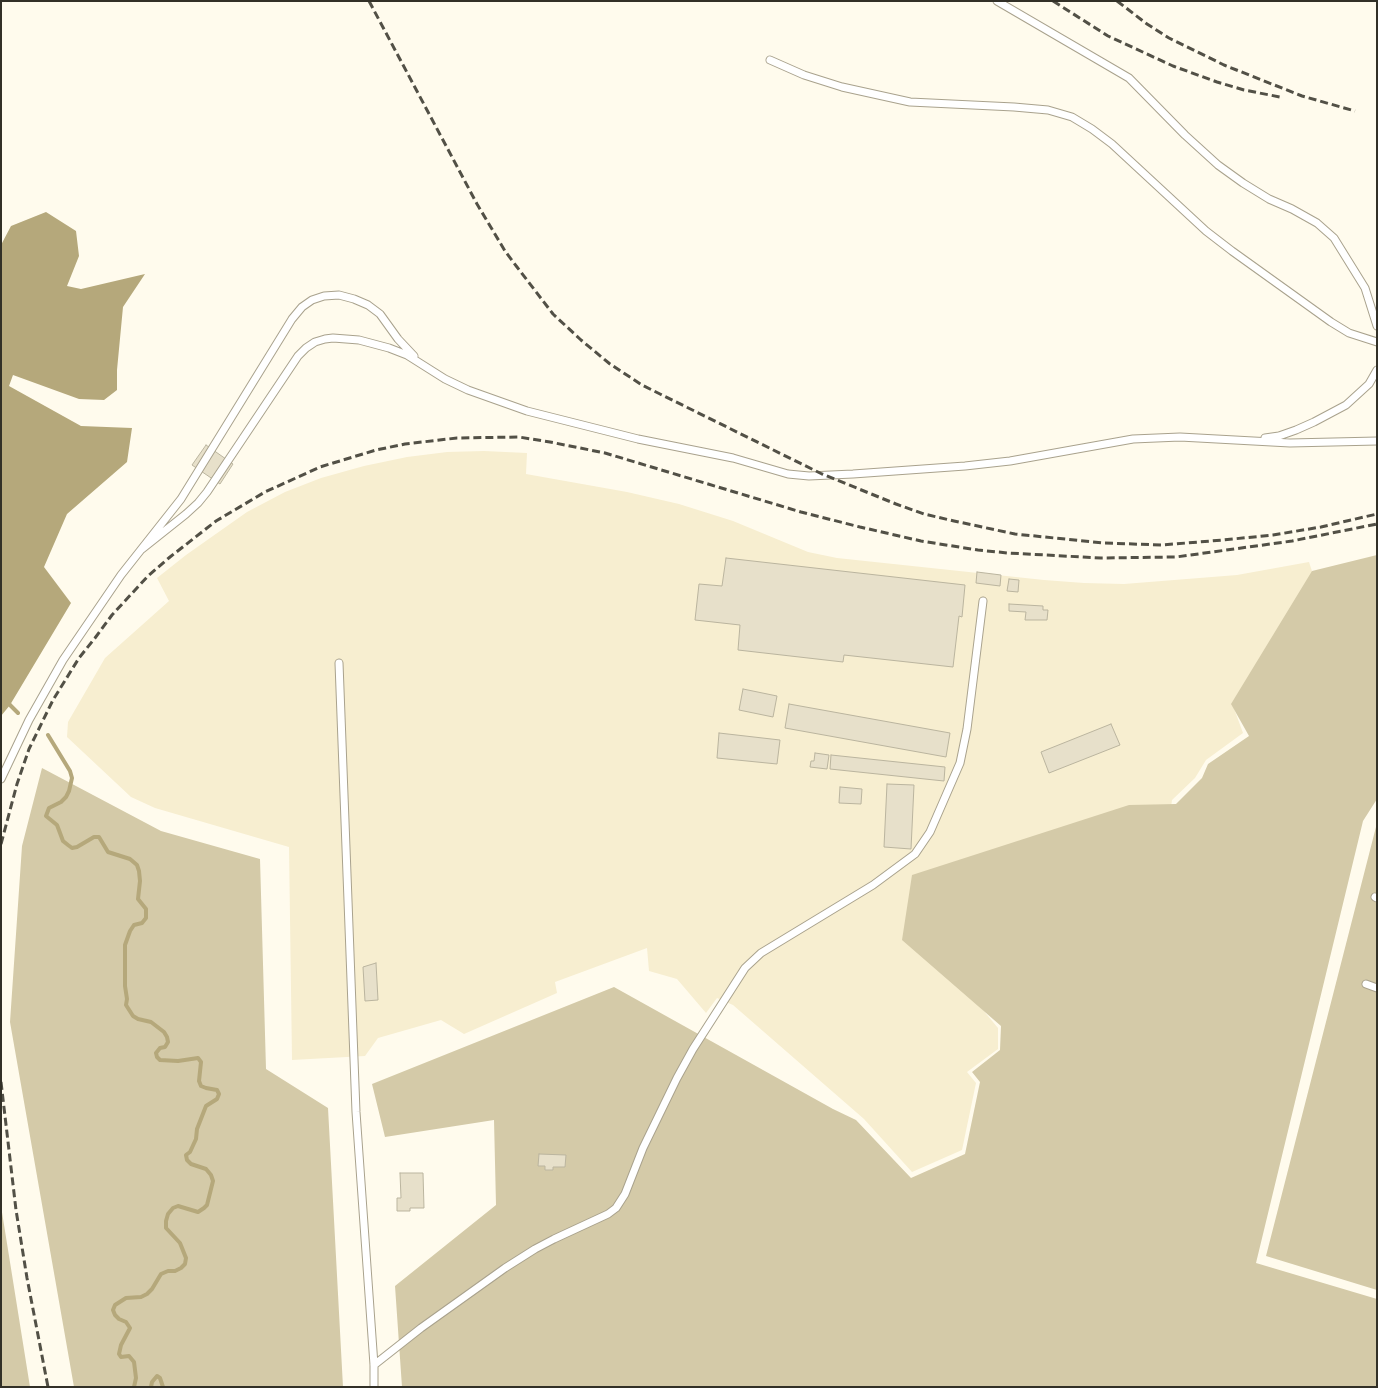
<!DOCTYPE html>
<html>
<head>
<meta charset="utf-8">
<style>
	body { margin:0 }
	#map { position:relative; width:1378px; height:1388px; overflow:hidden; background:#fffbed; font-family:"Exo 2",sans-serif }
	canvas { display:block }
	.frame { position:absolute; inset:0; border:2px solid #323027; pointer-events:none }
</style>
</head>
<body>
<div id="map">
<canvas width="1378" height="1388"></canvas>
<div class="frame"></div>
</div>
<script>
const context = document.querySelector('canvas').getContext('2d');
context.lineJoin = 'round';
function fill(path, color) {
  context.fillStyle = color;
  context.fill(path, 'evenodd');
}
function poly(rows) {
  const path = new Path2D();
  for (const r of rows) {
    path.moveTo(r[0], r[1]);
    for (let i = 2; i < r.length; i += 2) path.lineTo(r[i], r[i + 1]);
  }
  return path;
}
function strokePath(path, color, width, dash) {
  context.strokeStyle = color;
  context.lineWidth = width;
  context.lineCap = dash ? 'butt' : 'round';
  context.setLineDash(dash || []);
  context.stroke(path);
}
fill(poly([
	[484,451,527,453,526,474,627,492,679,504,733,521,808,552,837,558,1044,580,1084,583,1124,584,1237,575,1309,562,1336,644,1232,703,1243,733,1206,760,1195,778,1172,800,1161,886,978,1004,998,1028,998,1049,967,1072,976,1083,962,1150,912,1172,864,1119,733,1005,717,998,706,1013,677,979,649,971,647,948,555,982,557,993,464,1034,441,1020,378,1038,365,1056,292,1060,289,847,155,808,131,797,67,737,68,722,105,658,169,601,157,578,186,555,247,512,285,492,321,478,364,466,407,457,447,452]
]), '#f7eed0');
fill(poly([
	[1377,555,1377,799,1363,821,1256,1263,1377,1299,1377,1387,402,1387,395,1286,496,1205,494,1120,385,1137,372,1084,614,987,833,1109,856,1120,911,1178,965,1154,980,1082,972,1072,1000,1050,1001,1026,902,940,912,875,1129,805,1176,804,1202,778,1208,764,1249,736,1231,704,1312,571],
	[42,768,161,831,260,859,266,1069,328,1108,343,1387,74,1387,10,1022,22,846],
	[1377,823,1377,1290,1266,1256],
	[1,1206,30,1387,1,1387]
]), '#d4caa8');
fill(poly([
	[46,212,76,231,79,256,67,286,81,289,145,274,123,307,117,370,117,390,104,400,79,399,13,375,9,386,81,426,132,428,127,462,67,514,44,567,71,603,10,705,1,716,1,245,11,226]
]), '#b5a87b');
strokePath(poly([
	[1,693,10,705,18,713],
	[48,735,70,771,72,778,69,791,66,797,61,802,49,808,46,816,57,825,63,841,68,845,72,848,77,847,94,837,99,837,108,852,130,859,137,865,139,871,140,881,138,899,146,909,146,918,142,923,134,925,130,931,125,945,125,986,127,999,126,1005,133,1016,138,1019,151,1022,164,1032,167,1037,168,1042,165,1047,160,1048,156,1053,157,1057,160,1060,178,1061,198,1058,201,1062,199,1081,201,1086,206,1088,217,1090,219,1094,217,1099,206,1106,197,1129,196,1139,190,1152,186,1155,187,1160,191,1164,206,1169,211,1175,213,1181,207,1205,204,1208,198,1212,178,1206,173,1208,168,1214,166,1221,166,1228,180,1243,186,1258,185,1264,181,1268,175,1271,168,1271,161,1274,152,1289,147,1294,141,1297,126,1298,115,1305,113,1310,115,1315,119,1319,126,1322,130,1328,121,1345,119,1354,121,1357,129,1356,134,1362,136,1378,134,1387],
	[151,1387,152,1382,157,1376,160,1378,163,1387]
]), '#b5a87b', 4);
const building = poly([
	[206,445,233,464,220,484,192,465,206,445],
	[726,558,965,585,962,617,959,616,953,667,844,655,843,662,738,650,740,625,695,620,699,584,722,586,726,558],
	[977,572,1001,575,1000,586,976,583,977,572],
	[1009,579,1019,580,1018,592,1007,591,1009,579],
	[1009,604,1043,606,1043,610,1048,610,1047,620,1025,620,1026,612,1009,611,1009,604],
	[743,689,777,696,773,717,739,710,743,689],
	[789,704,950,733,946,757,785,728,789,704],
	[1111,724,1120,745,1049,773,1041,752,1111,724],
	[719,733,780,740,777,764,717,758,719,733],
	[815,753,829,755,827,769,810,767,811,761,814,761,815,753],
	[831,755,945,767,944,781,830,769,831,755],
	[887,784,914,785,911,849,884,847,887,784],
	[840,787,862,789,861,804,839,803,840,787],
	[376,963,378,1000,365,1001,363,967,376,963],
	[539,1154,566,1155,565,1167,553,1167,553,1170,545,1170,545,1166,538,1166,539,1154],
	[400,1173,423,1173,424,1208,410,1208,410,1211,397,1211,397,1198,401,1198,400,1173]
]);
fill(building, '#e7e0ca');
strokePath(building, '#bbb59f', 1);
const service = poly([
	[997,1,1129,78,1185,135,1218,165,1243,183,1269,199,1292,209,1317,223,1334,238,1365,288,1377,326],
	[770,60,804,75,842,87,910,102,1014,107,1048,110,1072,117,1092,129,1112,144,1206,231,1232,251,1331,322,1349,333,1377,342],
	[1265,438,1279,436,1296,430,1314,422,1346,405,1369,384,1377,370],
	[142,549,186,514,198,503,207,492,298,356,306,348,315,342,325,339,333,338,359,340,389,348,407,355,445,379,468,390,527,411,638,439,733,458,788,474,809,476,853,474,965,466,1010,461,1133,439,1180,437,1290,443,1377,441],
	[339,663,356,1112,374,1365,374,1387],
	[1,779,29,720,63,660,121,575,181,499,292,319,302,307,312,300,324,296,339,295,354,299,368,305,380,314,398,339,414,356],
	[1375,897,1377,898],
	[1366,984,1377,988],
	[374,1365,421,1328,505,1268,535,1249,554,1239,608,1214,616,1208,625,1194,643,1148,677,1078,693,1049,745,968,761,953,873,885,915,854,930,832,960,763,967,729,983,601]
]);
strokePath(service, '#a9a28d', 9);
strokePath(service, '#fff', 7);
strokePath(poly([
	[369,1,477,204,505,251,517,267,553,314,581,340,610,364,642,385,660,394,822,474,896,504,924,514,954,521,1015,534,1104,543,1162,545,1223,540,1273,535,1321,527,1377,514],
	[1053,1,1108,36,1173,66,1217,82,1244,90,1280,97],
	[1117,1,1147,24,1169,38,1224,65,1302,96,1355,111],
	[1,844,17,784,29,749,53,700,79,658,95,638,112,615,148,576,170,557,216,521,265,492,320,467,376,450,405,444,457,438,519,437,550,442,605,453,801,512,860,527,921,541,978,550,1008,553,1101,558,1176,557,1292,541,1377,524],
	[1,1082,16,1210,27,1278,48,1387]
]), '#525046', 3, [8, 4]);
</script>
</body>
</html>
